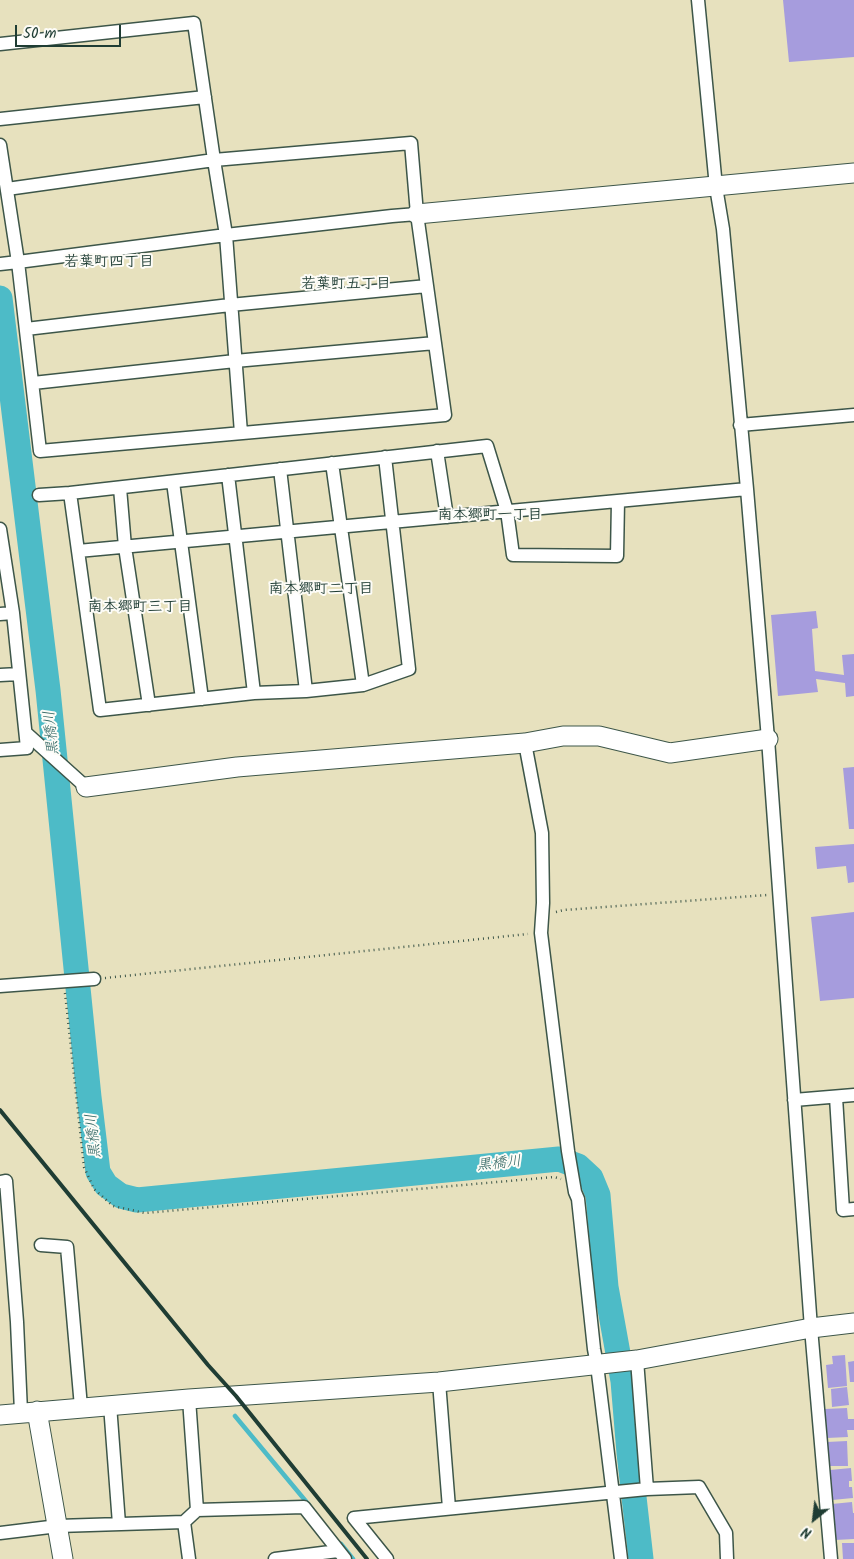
<!DOCTYPE html>
<html>
<head>
<meta charset="utf-8">
<style>
	body { margin:0 }
	#map { position:relative; width:854px; height:1559px; overflow:hidden; background:#e7e1be; font-family:Kalam,sans-serif }
	canvas { display:block }
	.north { position:absolute; left:789px; top:1494px; width:50px; height:50px; -webkit-text-stroke:4px #fdfcf7; paint-order:stroke; rotate:209deg; font-size:14px; font-weight:700; line-height:20px; text-align:center; color:#1f3d34 }
	.north::after { content:''; display:block; margin:auto; width:18px; height:22px; background:#1f3d34; clip-path:polygon(50% 0,100% 100%,50% 72%,0 100%) }
	.scale { position:absolute; left:15px; top:25px; width:106px; height:22px; box-sizing:border-box; border:2px solid #1f3d34; border-top:0; padding-left:6px; font-size:15px; line-height:18px; white-space:nowrap; color:#1f3d34; -webkit-text-stroke:4px #fdfcf7; paint-order:stroke }
</style>
</head>
<body>
<div id="map">
<canvas width="854" height="1559"></canvas>
<div class="north">N</div>
<div class="scale">50 m</div>
</div>
<script>
const context = document.querySelector('canvas').getContext('2d');
context.lineJoin = 'round';
function poly(rows) {
  const path = new Path2D();
  for (const r of rows) {
    path.moveTo(r[0], r[1]);
    for (let i = 2; i < r.length; i += 2) path.lineTo(r[i], r[i + 1]);
  }
  return path;
}
function strokePath(path, color, width, dash) {
  context.strokeStyle = color;
  context.lineWidth = width;
  context.lineCap = dash ? 'butt' : 'round';
  context.setLineDash(dash || []);
  context.stroke(path);
}
function fill(path, color) {
  context.fillStyle = color;
  context.fill(path, 'evenodd');
}
function write(font, color, halo, rows, align = 'center') {
  context.font = font + ' Kalam,"Klee One",sans-serif';
  context.lineWidth = 4;
  context.setLineDash([]);
  context.textBaseline = 'middle';
  context.strokeStyle = halo;
  context.fillStyle = color;
  for (const [text, x, y, turn = 0] of rows) {
    context.save();
    context.translate(x, y);
    context.rotate((+turn || 0) * Math.PI / 180);
    context.textAlign = isNaN(turn) ? turn : align;
    if (halo) context.strokeText(text, 0, 0);
    context.fillText(text, 0, 0);
    context.restore();
  }
}
strokePath(poly([
	[235,1416,309,1505],
	[341,1544,353,1559]
]), '#4dbbc7', 4.5);
strokePath(poly([
	[0,298,48,690,89,1097,98,1172,106,1185,121,1196,137,1200,559,1159,578,1166,591,1178,598,1195,606,1287,623,1381,629,1453,641,1559]
]), '#4dbbc7', 25);
fill(poly([
	[783,0,854,0,854,57,789,62],
	[816,611,818,628,812,629,815,671,844,675,842,655,854,654,854,696,846,697,845,683,816,679,818,692,778,696,771,615],
	[854,767,854,829,849,829,843,768],
	[854,844,854,882,848,883,846,866,817,869,815,847],
	[854,912,854,998,820,1001,811,917],
	[845,1355,847,1386,828,1388,826,1365,833,1364,832,1356],
	[854,1361,854,1382,850,1382,848,1362],
	[847,1387,849,1405,832,1407,831,1389],
	[847,1408,848,1419,854,1419,854,1430,847,1430,848,1437,827,1438,825,1409],
	[847,1441,848,1466,829,1466,827,1442],
	[851,1468,852,1481,849,1481,849,1487,852,1487,853,1498,832,1500,830,1470],
	[852,1502,853,1513,854,1513,854,1539,835,1540,832,1504],
	[842,1543,854,1543,854,1559,843,1559]
]), '#a69cdd');
const street = poly([
	[698,0,716,187,723,229,747,489,768,739,811,1328,831,1559],
	[0,44,194,23,214,160,411,143,417,214,445,415,40,451,18,262,0,145],
	[0,119,205,97],
	[7,189,214,160,226,235,241,433],
	[0,264,18,262,226,235,392,216,417,214],
	[26,329,230,305,427,286],
	[33,383,235,361,435,343],
	[740,425,854,415],
	[437,451,447,517],
	[332,463,363,685],
	[280,469,306,691],
	[228,475,254,693],
	[173,482,202,699],
	[120,488,125,547,149,705],
	[70,493,100,710,254,693,306,691,363,685,409,669,385,457],
	[39,495,70,493,487,446,507,511,513,555,617,556,618,501],
	[0,529,13,613,27,748,0,750],
	[78,551,747,489],
	[0,614,13,613],
	[0,675,19,674],
	[26,733,86,787],
	[525,743,542,833,543,903,541,933,568,1151,575,1192,578,1199,594,1349,597,1365,621,1559],
	[0,986,94,979],
	[836,1097,843,1210,854,1209],
	[794,1100,854,1095],
	[0,1182,6,1181,17,1322,21,1412],
	[41,1245,67,1247,81,1407],
	[637,1360,647,1489],
	[439,1382,449,1508],
	[189,1399,197,1510],
	[110,1405,119,1524],
	[354,1518,647,1489,699,1487,726,1533,727,1559],
	[354,1518,387,1559],
	[184,1522,189,1559],
	[0,1533,58,1526,184,1522,197,1510,304,1507,345,1559],
	[275,1559,338,1551]
]);
const secondary = poly([
	[417,214,854,173],
	[86,787,237,767,525,743,563,736,599,736,670,753,768,739],
	[37,1411,63,1559],
	[0,1415,189,1399,439,1382,637,1360,811,1328,854,1323]
]);
strokePath(street, '#3d5649', 15);
strokePath(secondary, '#3d5649', 21);
strokePath(poly([
	[556,912,564,910,767,895],
	[105,978,528,934],
	[65,993,84,1167,94,1189,113,1206,145,1213,554,1177,561,1179]
]), '#3d5649', 2.5, [1, 4]);
strokePath(street, '#fff', 12);
strokePath(secondary, '#fff', 19);
strokePath(poly([
	[0,1110,208,1365,236,1396,367,1559]
]), '#1f3d34', 4);
write('bold 15px', '#1f3d34', '#fdfcf7', [
	["若葉町四丁目",109,263],
	["若葉町五丁目",346,285],
	["南本郷町一丁目",490,516],
	["南本郷町二丁目",321,590],
	["南本郷町三丁目",140,608]
]);
write('italic 15px', '#2d6360', '#fdfcf7', [
	["黒橋川",53,733,-96],
	["黒橋川",95,1136,-96],
	["黒橋川",499,1165,-6]
]);
</script>
</body>
</html>
